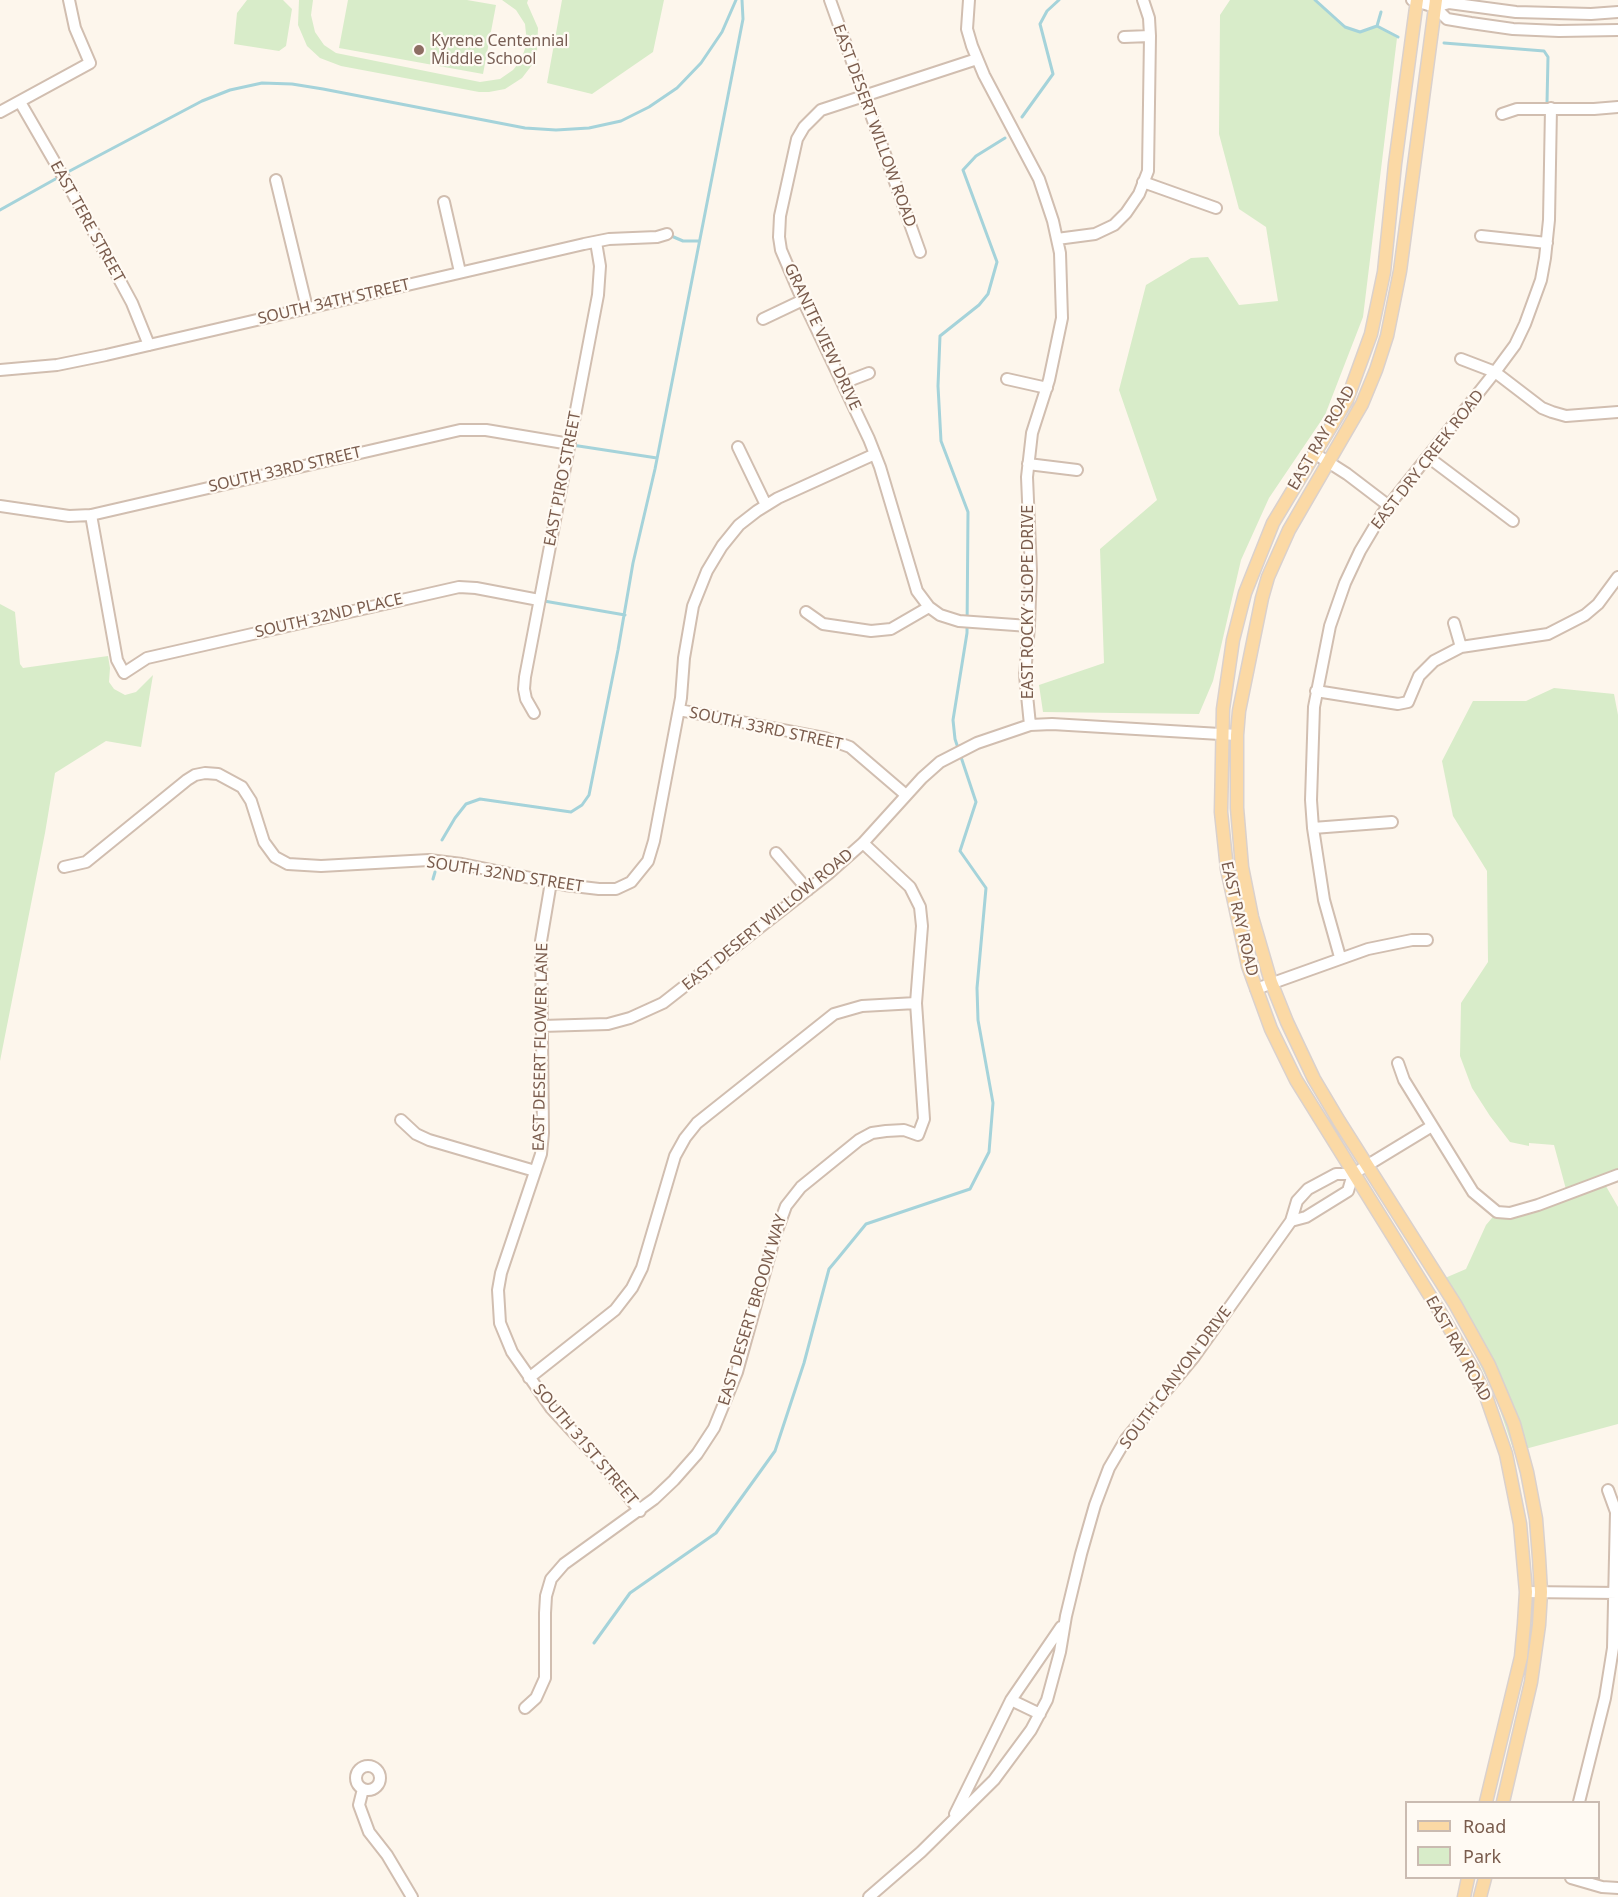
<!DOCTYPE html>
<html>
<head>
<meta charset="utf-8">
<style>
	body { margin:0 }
	#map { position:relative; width:1618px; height:1897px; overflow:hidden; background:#fdf6ec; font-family:"Noto Sans",sans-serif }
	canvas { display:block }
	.legend { position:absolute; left:1405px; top:1801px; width:195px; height:78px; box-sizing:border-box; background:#fffaf3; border:2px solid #cabbb1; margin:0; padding:8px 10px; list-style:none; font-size:18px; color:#7a5c4d }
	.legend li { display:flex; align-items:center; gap:12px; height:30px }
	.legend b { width:30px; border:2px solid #cabbb1 }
</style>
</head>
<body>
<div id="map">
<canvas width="1618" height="1897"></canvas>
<ul class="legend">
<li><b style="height:8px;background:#fbd9a5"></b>Road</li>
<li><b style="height:16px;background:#d8ecc9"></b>Park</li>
</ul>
</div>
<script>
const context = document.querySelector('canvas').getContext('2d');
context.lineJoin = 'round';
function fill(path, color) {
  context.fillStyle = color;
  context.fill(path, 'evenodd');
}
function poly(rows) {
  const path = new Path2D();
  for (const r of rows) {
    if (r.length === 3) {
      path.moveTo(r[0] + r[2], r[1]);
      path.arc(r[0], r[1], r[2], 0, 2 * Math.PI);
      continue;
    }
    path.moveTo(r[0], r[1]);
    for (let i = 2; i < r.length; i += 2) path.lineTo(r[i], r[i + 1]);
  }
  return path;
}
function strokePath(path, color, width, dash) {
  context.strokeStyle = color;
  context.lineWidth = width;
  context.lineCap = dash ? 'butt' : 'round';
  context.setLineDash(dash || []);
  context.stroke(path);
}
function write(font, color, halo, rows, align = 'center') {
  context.font = font + ' "Noto Sans",sans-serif';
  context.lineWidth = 4.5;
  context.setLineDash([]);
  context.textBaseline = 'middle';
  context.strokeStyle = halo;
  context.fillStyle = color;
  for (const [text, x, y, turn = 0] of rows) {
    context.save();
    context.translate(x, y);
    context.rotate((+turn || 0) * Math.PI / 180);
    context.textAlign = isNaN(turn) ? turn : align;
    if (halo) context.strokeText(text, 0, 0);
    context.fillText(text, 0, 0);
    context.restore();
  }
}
fill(poly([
	[247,0,283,0,292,9,286,46,279,51,234,44,237,13],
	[299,0,313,0,311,15,315,32,324,45,336,53,480,82,500,79,513,70,521,60,527,43,525,24,516,10,502,0,528,0,527,3,538,28,537,52,532,65,522,78,505,89,489,92,479,92,341,66,320,58,307,46,298,25],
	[348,0,467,0,496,5,483,74,339,48],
	[562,0,664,0,653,52,592,94,547,83],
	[1230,0,1315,0,1345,27,1360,32,1377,26,1397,38,1363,317,1325,415,1269,498,1241,560,1213,681,1199,714,1043,712,1039,685,1104,663,1100,549,1157,500,1119,390,1146,285,1191,258,1208,257,1239,305,1278,301,1266,227,1239,209,1219,134,1220,15],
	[0,604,15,612,20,664,23,668,108,656,110,668,109,682,114,689,125,695,136,692,153,675,141,747,106,741,55,773,45,833,0,1061],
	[1554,688,1614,694,1618,715,1618,1175,1603,1181,1618,1207,1618,1424,1514,1452,1495,1395,1480,1365,1445,1278,1466,1269,1486,1225,1497,1212,1567,1193,1554,1145,1529,1143,1529,1146,1510,1142,1490,1116,1472,1088,1460,1056,1461,1003,1488,962,1487,871,1453,816,1442,761,1473,701,1526,701]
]), '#d8ecc9');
strokePath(poly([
	[1315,0,1345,27,1360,32,1377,26,1398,37],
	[1377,26,1381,12],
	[1444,43,1544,51,1548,57,1547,103],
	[1022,117,1053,74,1040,24,1047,11,1059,0],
	[64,174,202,101,230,90,262,83,292,84,323,89,525,128,556,130,589,128,621,121,649,107,677,88,701,63,722,32,736,0],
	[0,210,59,177],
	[669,235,683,241,699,241],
	[572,445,657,458],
	[544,601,625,615],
	[442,840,455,818,466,804,480,799,571,812,582,805,589,795,618,650,633,563,655,469,743,19,742,0],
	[433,879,435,872],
	[594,1643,630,1593,716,1533,775,1451,804,1363,829,1269,839,1257,866,1224,970,1189,989,1152,993,1103,978,1020,977,988,986,888,960,851,976,802,955,739,953,720,967,633,968,512,941,441,938,386,940,336,979,305,988,294,997,262,963,170,976,156,1005,138]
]), '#a5d3da', 3);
const minor = poly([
	[830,0,920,252],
	[969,0,967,29,972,46,984,75,1039,179,1053,221,1060,253,1062,318,1049,380,1032,433,1027,477,1031,571,1029,626,1025,675,1030,725],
	[1412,0,1435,7,1447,19,1471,23,1513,29,1559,31,1618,30],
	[1435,7,1449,3,1516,12,1591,14,1618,12],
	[1124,37,1150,36],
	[20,102,72,192,132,303,149,345],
	[0,112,90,63,75,28,69,0],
	[1502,114,1517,109,1594,109,1618,107],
	[276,180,307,308],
	[1143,182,1216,208],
	[444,202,460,272],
	[1481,236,1547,243],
	[1057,239,1095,234,1114,225,1126,213,1139,194,1148,171,1150,36,1149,18,1143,0],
	[763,319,803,300],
	[1461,359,1495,372,1542,408,1552,412,1566,416,1618,412],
	[0,370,57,365,106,355,584,244,609,239,657,237,667,234],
	[1007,379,1047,388],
	[843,383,869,373],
	[738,447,766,505],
	[1314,453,1347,474,1389,506],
	[1428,457,1513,521],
	[1028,464,1077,470],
	[0,506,69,516,91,515,460,430,486,430,570,444],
	[91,515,117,660,124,673,147,658,459,587,476,588,539,600],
	[929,607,917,591,880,467,869,439,799,292,781,250,779,237,780,216,797,139,804,127,821,110,977,59],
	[806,612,823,624,871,631,891,629,929,607,940,615,959,621,1029,626],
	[1454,623,1461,647],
	[1316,691,1398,704,1408,702,1419,676,1434,661,1461,647,1548,634,1585,615,1598,604,1618,577],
	[679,710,825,738,850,747,906,795],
	[534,713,526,699,524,689,525,677,598,295,600,266,596,242],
	[1313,828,1392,822],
	[776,853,808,890],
	[64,867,86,862,187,780,195,775,205,773,218,774,242,787,251,801,264,842,275,857,288,864,321,866,429,860,462,864,565,885,599,889,616,889,631,882,648,861,654,841,681,698,684,658,693,606,707,571,722,546,739,525,757,511,778,498,875,454],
	[551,882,541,941,543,1133,541,1154,501,1273,498,1290,500,1323,512,1352,551,1408,599,1460,640,1511],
	[1340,957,1324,900,1313,828,1311,800,1314,707,1330,626,1345,583,1360,551,1382,514,1495,372,1515,345,1525,324,1541,280,1545,258,1549,220,1551,108],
	[1256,989,1368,949,1412,940,1427,940],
	[542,1026,608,1024,630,1018,663,1003,828,874,863,843,922,778,940,762,977,743,1030,725,1052,724,1237,735],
	[1398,1063,1404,1080,1473,1192,1497,1212,1510,1213,1538,1205,1618,1175],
	[401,1120,416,1134,429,1140,535,1171],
	[1291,1221,1306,1217,1348,1191,1353,1174],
	[529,1378,615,1310,632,1288,642,1268,675,1156,685,1138,697,1123,834,1014,862,1006,916,1003],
	[1526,1592,1618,1593],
	[1011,1700,1040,1714],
	[525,1708,536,1698,545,1678,545,1613,546,1596,551,1579,564,1564,654,1499,674,1480,697,1454,714,1428,737,1372,775,1236,786,1206,801,1187,859,1140,872,1133,886,1131,904,1130,918,1135,924,1119,916,1003,922,926,920,907,910,887,863,843],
	[368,1778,12],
	[363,1789,359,1805,369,1832,387,1855,412,1897],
	[1579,1802,1605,1698,1613,1648,1616,1512,1608,1490],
	[955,1814,1011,1700,1061,1627],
	[1571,1878,1602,1887,1618,1888],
	[869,1897,921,1852,994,1780,1031,1730,1047,1700,1060,1652,1066,1616,1081,1554,1095,1505,1109,1468,1126,1439,1194,1357,1291,1221,1297,1201,1308,1189,1336,1174,1353,1174,1432,1126]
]);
const major = poly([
	[1417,0,1395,164,1384,272,1371,334,1347,400,1273,523,1245,593,1233,640,1223,709,1221,812,1227,869,1248,966,1271,1029,1296,1080,1440,1312,1473,1369,1487,1399,1506,1454,1520,1524,1526,1592,1524,1624,1521,1657,1486,1802],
	[1436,0,1400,271,1387,336,1376,370,1362,404,1289,530,1268,577,1262,598,1239,711,1237,735,1237,808,1242,867,1252,917,1271,982,1287,1022,1314,1079,1339,1121,1455,1304,1489,1365,1514,1424,1527,1472,1536,1519,1539,1558,1541,1592,1539,1625,1531,1682,1503,1802],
	[1464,1897,1468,1878],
	[1480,1897,1485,1878]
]);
strokePath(minor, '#d1beb0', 14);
strokePath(major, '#dad1cd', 15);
strokePath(minor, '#fff', 10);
strokePath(major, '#fbd9a5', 12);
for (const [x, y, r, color] of [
	[419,50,6,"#8d6e63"]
]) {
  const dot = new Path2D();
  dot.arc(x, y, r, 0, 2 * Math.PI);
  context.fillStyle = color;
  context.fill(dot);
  strokePath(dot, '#fffaf3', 2);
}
write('16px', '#785e54', '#fffaf3', [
	["Kyrene Centennial",431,41],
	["Middle School",431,59]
], 'left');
write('16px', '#7a5c4d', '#fffaf3', [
	["EAST DESERT WILLOW ROAD",874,126,70],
	["EAST TERE STREET",87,222,61],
	["SOUTH 34TH STREET",334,302,-13],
	["GRANITE VIEW DRIVE",822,337,65],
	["EAST RAY ROAD",1322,438,-60],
	["EAST DRY CREEK ROAD",1428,460,-52],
	["SOUTH 33RD STREET",285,470,-13],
	["EAST PIRO STREET",563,479,-79],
	["EAST ROCKY SLOPE DRIVE",1028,602,-90],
	["SOUTH 32ND PLACE",329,616,-13],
	["SOUTH 33RD STREET",766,729,12],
	["SOUTH 32ND STREET",505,875,9],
	["EAST RAY ROAD",1239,919,77],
	["EAST DESERT WILLOW ROAD",768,920,-39],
	["EAST DESERT FLOWER LANE",541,1047,-89],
	["EAST DESERT BROOM WAY",753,1310,-73],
	["EAST RAY ROAD",1458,1349,61],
	["SOUTH CANYON DRIVE",1176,1378,-53],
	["SOUTH 31ST STREET",585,1445,50]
]);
</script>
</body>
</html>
